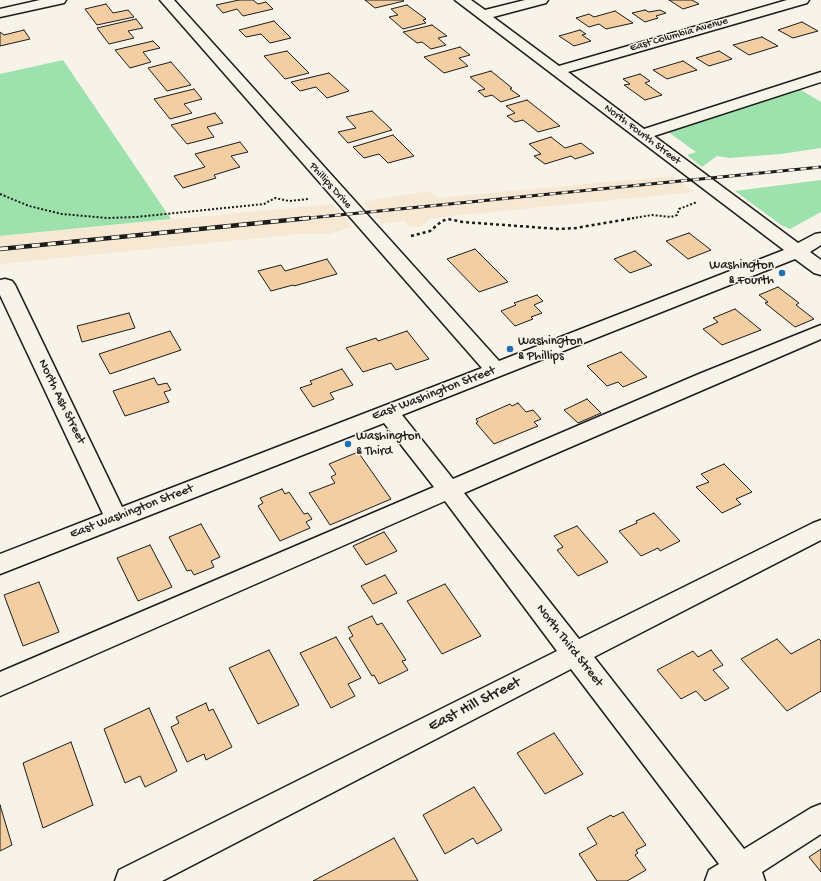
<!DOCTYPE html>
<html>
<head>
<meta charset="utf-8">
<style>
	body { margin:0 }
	canvas { display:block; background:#f7f3e8 }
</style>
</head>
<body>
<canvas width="821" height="881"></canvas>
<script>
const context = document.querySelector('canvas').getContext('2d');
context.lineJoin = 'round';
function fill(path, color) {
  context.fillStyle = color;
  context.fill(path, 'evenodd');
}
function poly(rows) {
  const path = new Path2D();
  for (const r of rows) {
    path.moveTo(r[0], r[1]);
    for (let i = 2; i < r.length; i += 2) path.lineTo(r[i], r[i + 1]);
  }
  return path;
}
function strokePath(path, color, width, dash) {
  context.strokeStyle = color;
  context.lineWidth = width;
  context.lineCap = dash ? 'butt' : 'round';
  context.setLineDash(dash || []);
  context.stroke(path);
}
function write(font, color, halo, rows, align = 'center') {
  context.font = font + ' "Gochi Hand",sans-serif';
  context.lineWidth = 3;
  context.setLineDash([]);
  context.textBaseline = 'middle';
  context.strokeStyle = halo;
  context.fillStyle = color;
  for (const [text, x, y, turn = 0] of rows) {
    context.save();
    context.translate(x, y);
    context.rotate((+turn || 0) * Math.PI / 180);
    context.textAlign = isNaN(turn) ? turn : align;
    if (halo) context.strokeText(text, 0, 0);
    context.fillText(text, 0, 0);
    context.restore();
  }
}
fill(poly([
	[673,176,694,192,431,218,422,226,411,227,404,221,382,224,363,202,429,191,437,198],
	[332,204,352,227,328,234,300,234,0,264,0,236]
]), '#f6e8d3');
fill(poly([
	[63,60,171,219,0,236,0,74],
	[796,87,821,102,821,148,781,154,729,158,717,156,702,167,687,155,696,152,667,131],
	[821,180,821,212,790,229,781,225,735,191]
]), '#9de2ad');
const building = poly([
	[239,0,253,0,258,4,266,2,273,9,243,16,237,9,223,13,216,5,239,0],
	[365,0,403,0,404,1,375,8,365,0],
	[669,0,692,0,699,4,683,9,669,0],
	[106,4,113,13,128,10,134,17,97,25,85,9,106,4],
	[407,5,426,19,423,20,426,23,403,29,389,17,398,15,391,9,407,5],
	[645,10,649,12,660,10,666,13,656,16,658,18,645,22,632,13,645,10],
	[615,11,633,23,606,29,599,24,589,27,576,18,589,14,594,17,615,11],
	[136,19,143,28,128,31,134,38,109,44,97,28,136,19],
	[274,21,291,38,270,43,261,34,246,37,239,30,274,21],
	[802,22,818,31,793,38,778,30,802,22],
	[432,25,447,36,438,38,446,45,431,49,422,42,417,43,403,32,432,25],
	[24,30,30,39,0,46,0,32,4,35,24,30],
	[580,30,586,34,582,35,591,41,574,46,559,36,580,30],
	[762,37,778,46,749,55,733,45,762,37],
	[153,41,160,48,143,52,151,62,130,68,115,50,153,41],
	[460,47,470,55,459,58,468,66,444,73,424,57,460,47],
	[287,51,309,73,285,79,264,56,287,51],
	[719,51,732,59,709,66,696,58,719,51],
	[683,61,697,70,667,79,653,70,683,61],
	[171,62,191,85,167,91,148,68,171,62],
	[491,71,512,88,510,89,520,96,501,102,492,95,485,97,478,91,485,89,470,77,491,71],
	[329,73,349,91,327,98,316,87,300,91,291,82,329,73],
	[640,74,650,81,645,83,662,95,645,100,624,85,630,84,623,79,640,74],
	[194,89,202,99,184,104,192,113,170,119,154,99,194,89],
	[527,100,560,126,538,132,523,120,515,122,507,116,515,113,506,106,527,100],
	[372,111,392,130,348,143,338,132,356,128,346,117,372,111],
	[215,113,223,123,207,127,214,137,187,144,171,125,215,113],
	[393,135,414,156,388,163,379,154,364,158,353,147,393,135],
	[551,137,565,148,581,143,594,153,575,159,571,156,545,164,534,156,541,154,529,144,551,137],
	[240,142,248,152,231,156,240,167,214,175,216,178,183,188,174,176,205,167,195,154,240,142],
	[689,233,711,250,688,259,666,241,689,233],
	[475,249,508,282,479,292,447,259,475,249],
	[635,251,652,265,630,273,614,259,635,251],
	[327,259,337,274,294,286,293,285,271,291,258,271,281,265,285,271,327,259],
	[778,287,799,303,796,305,814,319,795,327,765,303,768,302,759,295,778,287],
	[537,295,543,301,534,305,542,313,531,317,533,319,515,326,501,311,516,305,514,303,537,295],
	[735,309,761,330,722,345,703,329,718,322,713,318,735,309],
	[129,313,135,328,82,342,77,326,129,313],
	[170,331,181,350,110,374,99,354,170,331],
	[407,331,429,359,396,370,391,363,363,372,346,348,376,338,378,341,407,331],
	[621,352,647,377,623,387,618,382,607,386,587,366,621,352],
	[342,369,353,385,330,393,334,399,313,407,300,388,312,384,310,381,342,369],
	[154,378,158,385,167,383,171,390,164,392,169,402,125,416,113,391,154,378],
	[587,399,601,413,578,423,564,410,587,399],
	[518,403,526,412,533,410,541,419,534,422,538,426,494,444,476,423,478,422,476,419,510,404,512,406,518,403],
	[358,452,391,499,330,525,309,493,335,483,331,477,336,474,329,464,358,452],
	[724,464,752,492,736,499,741,504,722,513,696,487,709,482,701,474,724,464],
	[282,489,285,494,289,492,304,514,308,513,312,519,306,522,310,528,280,541,258,506,263,503,260,498,282,489],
	[654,513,680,541,660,551,658,548,641,556,619,531,637,523,636,521,654,513],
	[201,524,220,557,211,561,214,567,194,575,191,570,187,571,169,537,201,524],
	[577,526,608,562,578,576,557,550,563,547,554,536,577,526],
	[384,532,397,551,366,565,353,546,384,532],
	[150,545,172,587,138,601,117,558,150,545],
	[385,575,397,593,373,604,361,586,385,575],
	[39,582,59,632,23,646,4,595,39,582],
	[445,584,481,636,442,654,407,601,445,584],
	[372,616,377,625,382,623,406,660,402,661,408,670,379,684,374,675,372,676,349,638,353,636,348,627,372,616],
	[336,637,361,678,348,684,355,696,331,708,300,653,336,637],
	[777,639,791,654,819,639,821,641,821,691,787,711,741,659,777,639],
	[269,650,299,705,258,724,229,668,269,650],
	[711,650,723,665,713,670,729,688,705,701,696,691,681,699,657,670,693,651,698,657,711,650],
	[206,703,209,711,213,709,232,747,206,760,204,754,187,762,171,727,179,723,176,717,206,703],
	[149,708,177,771,145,787,140,776,125,783,104,729,149,708],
	[554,733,583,774,545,794,517,753,554,733],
	[71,742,93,805,43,828,23,763,71,742],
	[474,787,502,830,477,844,473,838,445,854,423,815,474,787],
	[0,805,12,845,0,851,0,805],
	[623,812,646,845,636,850,638,853,635,855,646,870,627,881,597,881,579,854,597,844,587,828,611,815,613,817,623,812],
	[394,838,418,881,313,881,394,838],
	[821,849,821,872,809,857,821,849]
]);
fill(building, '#f3cea3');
strokePath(building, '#1c1c1c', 1);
const minor = poly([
	[40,0,66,0,64,3,0,17,0,9,40,0],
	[160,0,174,0,499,361,784,250,455,0,471,0,485,10,525,0,548,0,546,3,493,17,559,66,787,0,809,0,807,3,568,72,644,129,821,72,821,82,654,136,798,243,815,234,821,233,821,245,810,252,821,260,821,275,814,273,795,259,402,415,453,479,699,374,821,325,821,339,464,493,579,639,813,523,821,520,821,540,594,657,744,849,811,808,821,804,821,834,762,872,765,881,705,881,709,870,719,864,571,669,162,881,115,881,119,870,557,651,445,501,0,696,0,672,434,487,384,423,0,574,0,554,103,514,0,295,0,280,5,279,12,281,15,285,122,507,482,368,160,0]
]);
strokePath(minor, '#1c1c1c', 3);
strokePath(poly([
	[0,194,29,206,62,214,107,218,136,217,264,204,275,198,289,201,309,199],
	[628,219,652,215,671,217,677,215,679,209,697,202]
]), '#1c1c1c', 2, [2, 2]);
strokePath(poly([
	[411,236,430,231,442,221,448,219,463,222,559,229,576,228,634,218]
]), '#1c1c1c', 2.5, [3, 3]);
fill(minor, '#f7f3e8');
const railFar1 = poly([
	[299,219,821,167]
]);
const rail = poly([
	[0,249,309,218]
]);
strokePath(railFar1, '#1c1c1c', 3);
strokePath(rail, '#1c1c1c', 4.5);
strokePath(railFar1, '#f7f3e8', 2, [6]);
strokePath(rail, '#f7f3e8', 3, [8]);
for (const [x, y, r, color] of [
	[782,273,4,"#1f6fb2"],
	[510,349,4,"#1f6fb2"],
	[348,444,4,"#1f6fb2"]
]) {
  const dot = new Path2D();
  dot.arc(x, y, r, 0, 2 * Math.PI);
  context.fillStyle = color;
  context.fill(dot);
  strokePath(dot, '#f7f3e8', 1.5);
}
write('11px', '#1c1c1c', '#f7f3e8', [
	["East Columbia Avenue",679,35,-16],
	["North Fourth Street",642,135,37],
	["Phillips Drive",330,186,48]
]);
write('13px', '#1c1c1c', '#f7f3e8', [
	["Washington",774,266,"right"],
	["& Fourth",774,281,"right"],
	["Washington",518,342],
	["& Phillips",518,357],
	["Washington",356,437],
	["& Third",356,452]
], 'left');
write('13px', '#1c1c1c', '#f7f3e8', [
	["East Washington Street",434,394,-21],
	["North Ash Street",61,402,64],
	["East Washington Street",132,512,-21],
	["North Third Street",569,646,52]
]);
write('16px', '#1c1c1c', '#f7f3e8', [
	["East Hill Street",475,705,-27]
]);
</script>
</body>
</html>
